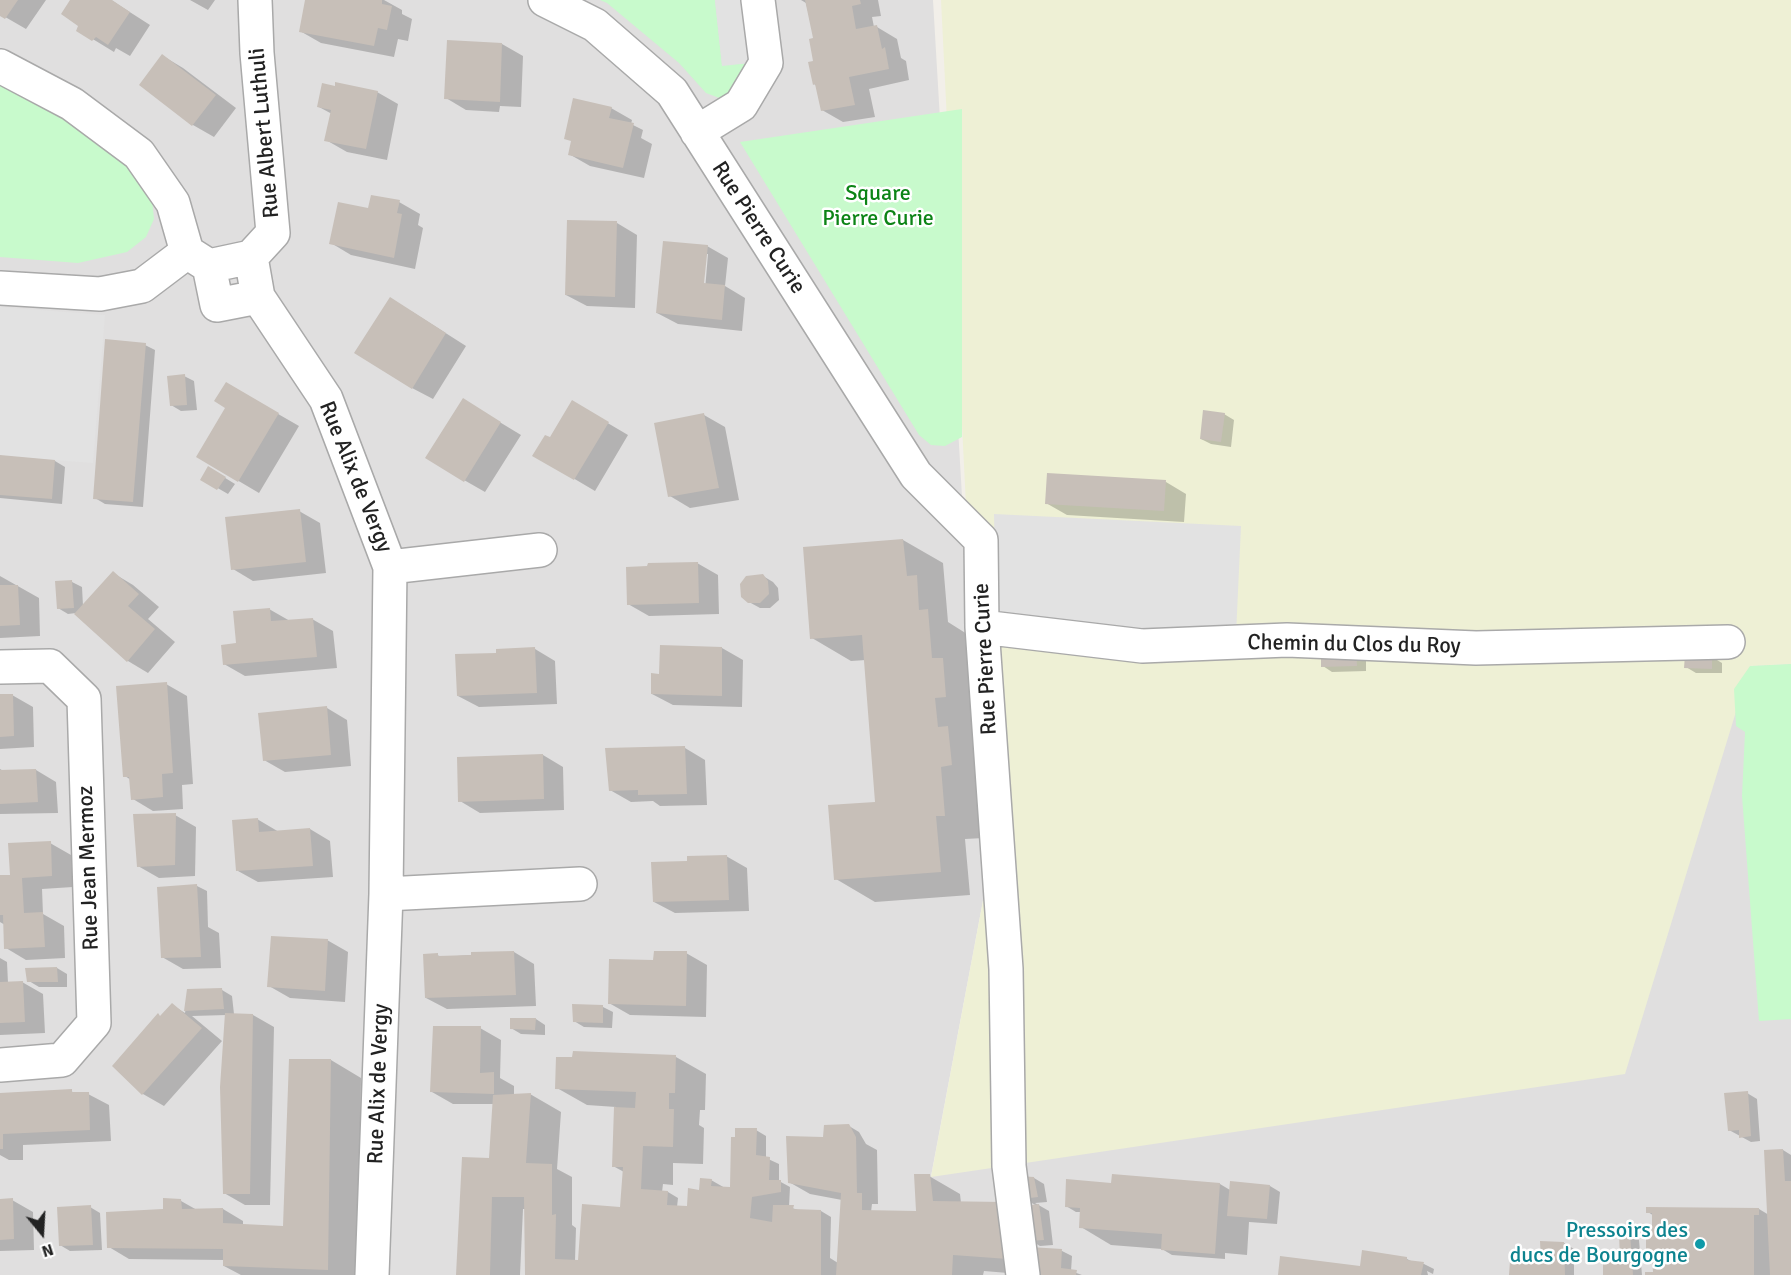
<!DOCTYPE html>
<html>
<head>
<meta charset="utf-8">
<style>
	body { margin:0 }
	#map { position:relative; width:1791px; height:1275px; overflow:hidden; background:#f2efe9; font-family:Signika,sans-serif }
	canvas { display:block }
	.north { position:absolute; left:12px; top:1203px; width:60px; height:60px; -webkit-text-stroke:4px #fff; paint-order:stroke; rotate:162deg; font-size:16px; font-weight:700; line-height:24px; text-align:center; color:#222 }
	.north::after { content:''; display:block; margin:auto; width:21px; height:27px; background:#222; clip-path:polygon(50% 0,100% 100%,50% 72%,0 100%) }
</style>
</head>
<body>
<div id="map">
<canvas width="1791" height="1275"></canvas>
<div class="north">N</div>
</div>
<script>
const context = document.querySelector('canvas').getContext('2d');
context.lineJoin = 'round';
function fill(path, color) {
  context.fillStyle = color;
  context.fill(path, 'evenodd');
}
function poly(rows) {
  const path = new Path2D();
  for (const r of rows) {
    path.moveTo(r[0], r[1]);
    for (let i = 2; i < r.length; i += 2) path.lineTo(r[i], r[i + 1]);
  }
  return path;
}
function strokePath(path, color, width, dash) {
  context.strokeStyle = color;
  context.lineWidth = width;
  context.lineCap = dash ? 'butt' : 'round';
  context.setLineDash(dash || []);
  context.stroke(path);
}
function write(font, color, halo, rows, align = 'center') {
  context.font = font + ' Signika,sans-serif';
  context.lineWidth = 5;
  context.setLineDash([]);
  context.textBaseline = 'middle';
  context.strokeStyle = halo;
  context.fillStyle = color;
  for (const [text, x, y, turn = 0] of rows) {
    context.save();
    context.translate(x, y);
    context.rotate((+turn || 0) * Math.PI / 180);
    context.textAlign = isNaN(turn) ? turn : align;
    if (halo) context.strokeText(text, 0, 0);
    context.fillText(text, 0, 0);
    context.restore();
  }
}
fill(poly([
	[0,0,933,0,985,890,931,1176,1750,666,1791,664,1791,1275,0,1275]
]), '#e0dfdf');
fill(poly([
	[941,0,1791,0,1791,664,1750,666,1625,1074,931,1177,985,890]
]), '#eef0d5');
fill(poly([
	[600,0,715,0,722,65,750,63,737,96,722,99,706,93,679,63,607,3],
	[0,85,60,108,120,145,151,189,154,219,146,237,127,252,78,263,0,257],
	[962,109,962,437,945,446,931,445,919,435,740,142],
	[1791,664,1791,1019,1759,1021,1742,796,1745,732,1736,726,1734,689,1750,666]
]), '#c8facc');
fill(poly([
	[715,0,744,0,750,63,722,66],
	[0,307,105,315,93,463,0,456],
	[994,514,1241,526,1236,635,1065,628,1015,621,996,610]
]), '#e2e2e2');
fill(poly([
	[0,0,46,0,26,29,0,14],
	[72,0,111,0,150,25,130,56,116,48,114,52,78,30,81,26],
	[190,0,215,0,208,10],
	[306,0,384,0,402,10,402,14,412,19,408,41,398,39,394,57,321,43,300,31],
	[801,0,878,0,881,16,872,17,874,27,877,27,897,39,901,58,906,61,909,80,869,89,875,117,843,122,822,110,817,86,814,84,815,40,806,3],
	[502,44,523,56,521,107,500,106,499,112,466,110,446,98],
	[163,56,183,68,236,108,214,137,193,125,141,85],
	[336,88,377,92,398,104,387,160,347,152,326,140,332,114,319,107],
	[611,108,632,120,631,124,643,130,641,138,652,144,644,178,590,166,569,154,572,142],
	[399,202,420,214,418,225,423,228,415,269,351,255,331,243],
	[617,223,637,235,635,308,587,306,566,295],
	[707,246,728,258,725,286,745,298,742,331,678,324,657,313],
	[705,254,708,254,705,290,702,290],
	[411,311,466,346,433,399,412,388],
	[145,345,155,350,143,507,105,504,95,498],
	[184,376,194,381,197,410,181,411,171,405],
	[226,384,299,426,259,493,198,457,227,407],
	[572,402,628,435,595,491,534,455,550,439],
	[483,412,521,435,485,492,464,480],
	[1224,414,1234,420,1231,447,1211,444,1201,439],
	[704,415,725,427,739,500,690,508,670,496],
	[0,457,55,461,65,467,62,504,0,498],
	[209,468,235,484,228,494,202,479],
	[1166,482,1186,494,1184,522,1067,515,1046,503],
	[299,511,320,523,326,573,253,581,233,569],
	[903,540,943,563,948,622,967,634,984,838,965,839,970,895,875,902,836,879,877,803,866,660,851,661,812,638],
	[697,563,718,575,719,614,649,616,628,604,649,567],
	[113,573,133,585,159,607,148,619,175,642,148,673,128,661,76,613,68,614,58,608,72,582,82,587,83,606],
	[0,576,39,598,40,636,0,638],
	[763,576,773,582,778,588,779,600,770,608,760,608,749,602],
	[269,609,290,621,312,619,333,631,337,668,245,676,224,664,238,644],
	[722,648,743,660,742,707,673,705,652,694,660,675],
	[535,649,555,661,557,704,479,707,458,696,498,654],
	[1366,653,1366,671,1332,672,1323,666],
	[1712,657,1722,663,1722,673,1696,673,1686,667],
	[166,684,187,696,193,784,182,785,183,809,153,811,133,799,131,780,125,776],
	[12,695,33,707,34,747,0,749,0,696],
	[327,708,347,720,351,766,285,772,264,760],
	[685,748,705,760,707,805,660,806,653,801,631,802,610,790],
	[543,755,563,767,564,810,480,813,460,801],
	[0,769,5,772,36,770,56,782,58,813,0,814],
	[175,815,196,827,195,876,159,878,138,866],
	[257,819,279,832,310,829,330,841,333,877,258,882,238,871],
	[50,843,71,855,73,887,42,889,43,914,64,926,65,958,26,960,6,948,5,925,0,922,0,877,12,877],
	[726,856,747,868,749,911,675,913,654,902,689,862],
	[197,886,207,891,208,927,219,933,221,968,183,969,162,957],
	[327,940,348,952,345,1002,290,998,269,986],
	[514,952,534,964,536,1006,447,1009,426,998,437,955,442,957],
	[686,953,707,965,706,1017,630,1015,609,1003,655,962],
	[0,958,7,962,8,983,22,982,43,994,45,1033,0,1035],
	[57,968,67,974,67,987,39,987,29,981],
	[222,990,232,996,234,1014,253,1015,274,1027,270,1205,245,1205,224,1193,227,1015,192,1016,222,1041,164,1106,143,1094,114,1066,172,1005,185,1013,188,991],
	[573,1005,603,1007,613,1012,612,1028,584,1027,574,1021],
	[536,1019,545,1025,545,1035,521,1034,511,1028],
	[480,1028,501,1040,500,1078,514,1086,514,1095,530,1094,561,1112,557,1169,572,1177,572,1225,576,1228,575,1261,580,1262,622,1208,624,1172,613,1166,616,1107,587,1105,557,1088,676,1057,706,1074,705,1110,700,1110,699,1125,704,1128,703,1164,673,1163,673,1185,663,1184,662,1192,668,1192,678,1198,677,1207,688,1208,698,1191,711,1180,725,1188,730,1188,756,1130,766,1136,766,1158,779,1164,779,1181,790,1187,789,1207,801,1211,821,1211,831,1217,830,1258,838,1263,842,1200,810,1194,789,1182,824,1138,849,1126,859,1132,866,1144,877,1150,878,1204,872,1204,871,1212,917,1212,929,1176,960,1194,961,1203,1037,1206,1023,1198,1034,1178,1044,1184,1047,1202,1035,1203,1049,1211,1053,1245,1040,1246,1035,1243,1036,1249,1062,1251,1072,1256,1071,1271,1082,1275,1032,1275,984,1271,983,1275,526,1275,525,1209,523,1209,520,1275,457,1275,490,1159,494,1104,453,1104,432,1092],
	[331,1060,361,1078,358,1275,241,1275,224,1266,224,1260,129,1259,109,1247,181,1201,197,1210,223,1209,243,1221,243,1226,285,1228],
	[71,1091,76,1094,88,1094,109,1105,111,1141,23,1145,23,1160,9,1160,0,1155,0,1103],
	[1747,1093,1757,1099,1760,1141,1751,1142,1729,1130],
	[1783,1150,1791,1155,1791,1275,1647,1275,1654,1274,1654,1261,1648,1257,1654,1231,1654,1216,1648,1212,1759,1209,1769,1215],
	[1114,1175,1220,1184,1230,1190,1270,1186,1280,1192,1277,1224,1249,1222,1247,1255,1225,1253,1225,1259,1172,1255,1162,1249,1111,1245,1081,1227,1081,1212,1076,1212,1066,1206,1112,1184],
	[0,1200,12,1200,33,1212,34,1250,0,1251],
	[90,1207,100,1213,102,1250,70,1251,60,1245],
	[1629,1235,1639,1240,1642,1275,1605,1275,1622,1261],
	[1564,1243,1574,1249,1574,1275,1511,1275,1542,1263],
	[1407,1259,1413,1262,1424,1264,1434,1269,1433,1274,1427,1271,1428,1275,1279,1275,1361,1268]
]), '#0003');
fill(poly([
	[0,0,18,0,5,19,0,16],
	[70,0,112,0,130,12,108,45,96,37,92,41,76,31,78,26,61,14],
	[305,0,382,0,382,4,392,6,387,30,378,28,374,46,299,32],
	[805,0,860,0,861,4,852,6,856,29,877,25,882,49,885,47,889,69,849,77,855,105,821,111,815,84,813,85,808,62,813,61,809,39,813,38],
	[447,40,502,43,500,102,444,99],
	[162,54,216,95,192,126,139,85],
	[335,82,378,91,366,149,324,141,331,110,317,107,322,83,335,86],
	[573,98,612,107,609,118,634,123,623,168,568,155,571,141,564,139],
	[371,195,400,200,397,213,402,214,394,258,329,244,338,202,368,208],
	[567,220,617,221,615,297,565,295],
	[663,241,708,245,704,283,725,285,722,320,656,313],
	[390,297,446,333,412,389,354,353],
	[105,339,146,343,133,502,93,499],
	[185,374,187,405,170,406,167,376],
	[226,382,279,413,238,482,196,457,225,408,214,401],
	[463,398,501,422,464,482,425,458],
	[572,400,609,422,574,480,532,456,545,435,550,437],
	[1203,410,1225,413,1221,442,1200,439],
	[704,413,719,488,668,497,654,423],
	[0,455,55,460,52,499,0,495],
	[208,466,226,477,217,490,200,480],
	[1047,473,1166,480,1164,511,1045,504],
	[300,509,306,562,231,570,225,517],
	[903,539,907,576,917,575,919,610,928,609,932,658,943,658,946,697,935,698,938,727,948,726,952,765,941,767,945,816,936,816,941,872,834,880,828,805,875,802,862,635,810,639,803,547],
	[698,562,699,603,627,605,626,567,647,566,648,563],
	[113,571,139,594,128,606,155,629,127,662,74,614],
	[763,574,768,581,769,594,760,603,748,603,741,597,740,584,746,576],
	[72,580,74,608,57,609,55,581],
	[0,585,18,585,20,625,0,626],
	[270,608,271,621,313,618,317,657,223,665,221,645,236,643,233,611],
	[660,645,722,647,722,696,651,694,651,673,659,674],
	[1321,646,1356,646,1357,666,1321,667],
	[535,647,537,693,457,696,455,654,496,653,496,649],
	[1685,655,1712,655,1712,669,1684,668],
	[167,682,173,773,162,774,163,797,131,800,129,777,123,777,116,686],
	[0,694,13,694,14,736,0,737],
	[327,706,331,755,263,761,258,713],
	[685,746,687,794,638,795,638,790,609,791,605,748],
	[543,754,544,799,458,802,457,757],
	[36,769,38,802,0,804,0,770],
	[176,813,175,865,137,867,133,814],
	[258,818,259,832,310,828,313,866,236,871,232,820],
	[51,841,52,876,22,878,24,913,43,912,45,947,4,949,3,915,0,915,0,875,10,875,8,843],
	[727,855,729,900,653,902,651,862,687,861,687,856],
	[197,884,201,957,161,958,157,887],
	[271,936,328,939,325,991,267,987],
	[514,951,516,995,425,998,423,954,438,953,438,956,471,955,471,952],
	[654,951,687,951,686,1006,608,1004,609,959,653,960],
	[57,967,58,982,27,982,25,968],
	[23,981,25,1022,0,1023,0,982],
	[222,988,224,1009,184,1011,187,989],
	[172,1003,202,1028,142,1095,112,1066,158,1013,160,1016],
	[572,1004,603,1005,603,1023,573,1022],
	[225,1013,253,1014,250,1194,223,1194,220,1087],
	[510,1018,536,1018,535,1030,510,1029],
	[433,1026,481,1026,480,1073,494,1072,494,1094,430,1092],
	[573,1051,676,1055,675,1093,669,1093,669,1109,674,1109,673,1147,643,1146,641,1189,668,1191,667,1205,687,1206,688,1188,699,1190,700,1178,712,1179,711,1186,730,1187,731,1137,735,1137,735,1128,757,1128,756,1155,770,1157,769,1180,781,1180,781,1192,752,1197,750,1218,772,1222,773,1205,794,1205,793,1209,821,1210,821,1275,525,1275,524,1197,492,1197,490,1275,456,1275,462,1157,489,1158,493,1095,531,1093,526,1163,552,1164,552,1215,556,1214,555,1259,578,1260,582,1204,620,1207,623,1167,612,1167,614,1107,635,1108,636,1092,555,1089,556,1057,572,1057],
	[289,1059,331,1059,328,1270,223,1266,223,1249,107,1248,106,1212,163,1209,163,1198,181,1199,182,1209,223,1208,223,1223,283,1226],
	[72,1089,72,1092,89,1092,90,1130,3,1134,3,1149,0,1149,0,1093],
	[1748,1091,1751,1136,1739,1138,1739,1130,1728,1131,1724,1093],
	[849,1124,856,1137,857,1193,862,1193,862,1210,916,1211,914,1174,930,1174,933,1201,1004,1202,1008,1259,953,1255,952,1275,836,1275,841,1193,788,1183,786,1136,823,1137,824,1125],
	[1783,1149,1785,1181,1791,1181,1791,1275,1770,1275,1764,1150],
	[1112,1174,1220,1183,1215,1254,1161,1250,1162,1234,1079,1228,1080,1208,1065,1207,1066,1179,1111,1183],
	[1018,1176,1034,1177,1038,1197,1022,1199],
	[1230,1181,1270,1185,1267,1219,1227,1216],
	[13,1198,14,1239,0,1240,0,1199],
	[1039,1204,1044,1240,1029,1241,1023,1206],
	[91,1205,93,1245,59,1246,57,1207],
	[1646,1207,1759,1208,1759,1215,1754,1215,1754,1275,1645,1275,1645,1272,1653,1272,1652,1258,1646,1258,1646,1230,1652,1229,1652,1213,1646,1213],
	[1630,1233,1633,1275,1603,1275,1603,1260,1620,1259,1619,1234],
	[1540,1241,1564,1242,1565,1275,1509,1275,1510,1261,1541,1262],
	[1030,1247,1062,1249,1061,1268,1077,1270,1076,1275,1035,1275],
	[1362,1250,1407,1257,1407,1260,1424,1262,1421,1275,1278,1275,1280,1256,1360,1266]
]), '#c7bfb8');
const street = poly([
	[545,0,595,25,672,92,916,475,981,540,982,627,1006,969,1009,1166,1023,1275],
	[0,66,72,104,139,154,173,203,187,252,209,266],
	[697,132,741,105,766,63,758,0],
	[251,257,273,233,257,53,255,0],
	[0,288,100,294,142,286,187,252],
	[258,297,217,305,209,266,251,257,258,297,326,399,390,567,386,894,372,1275],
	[390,567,540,550],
	[982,627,1142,646,1287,640,1476,648,1728,642],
	[0,667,50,666,84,699,94,1023,62,1060,0,1065],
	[386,894,580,884]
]);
strokePath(street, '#a9a9a9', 36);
strokePath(street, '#fff', 33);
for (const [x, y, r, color] of [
	[1700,1244,6,"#0f9aa8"]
]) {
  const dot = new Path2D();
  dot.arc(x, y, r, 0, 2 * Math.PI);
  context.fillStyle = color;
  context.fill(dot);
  strokePath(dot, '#fff', 2);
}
write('22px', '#222', '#fff', [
	["Rue Albert Luthuli",265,133,-95],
	["Rue Pierre Curie",758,228,57],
	["Rue Alix de Vergy",355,477,68],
	["Chemin du Clos du Roy",1354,645,1],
	["Rue Pierre Curie",986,659,-93],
	["Rue Jean Mermoz",89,868,-92],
	["Rue Alix de Vergy",379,1084,-88]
]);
write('22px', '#0c8416', '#fff', [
	["Square",878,194],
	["Pierre Curie",878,219]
]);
write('22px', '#0d838f', '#fff', [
	["Pressoirs des",1688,1231],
	["ducs de Bourgogne",1688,1256]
], 'right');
</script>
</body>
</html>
